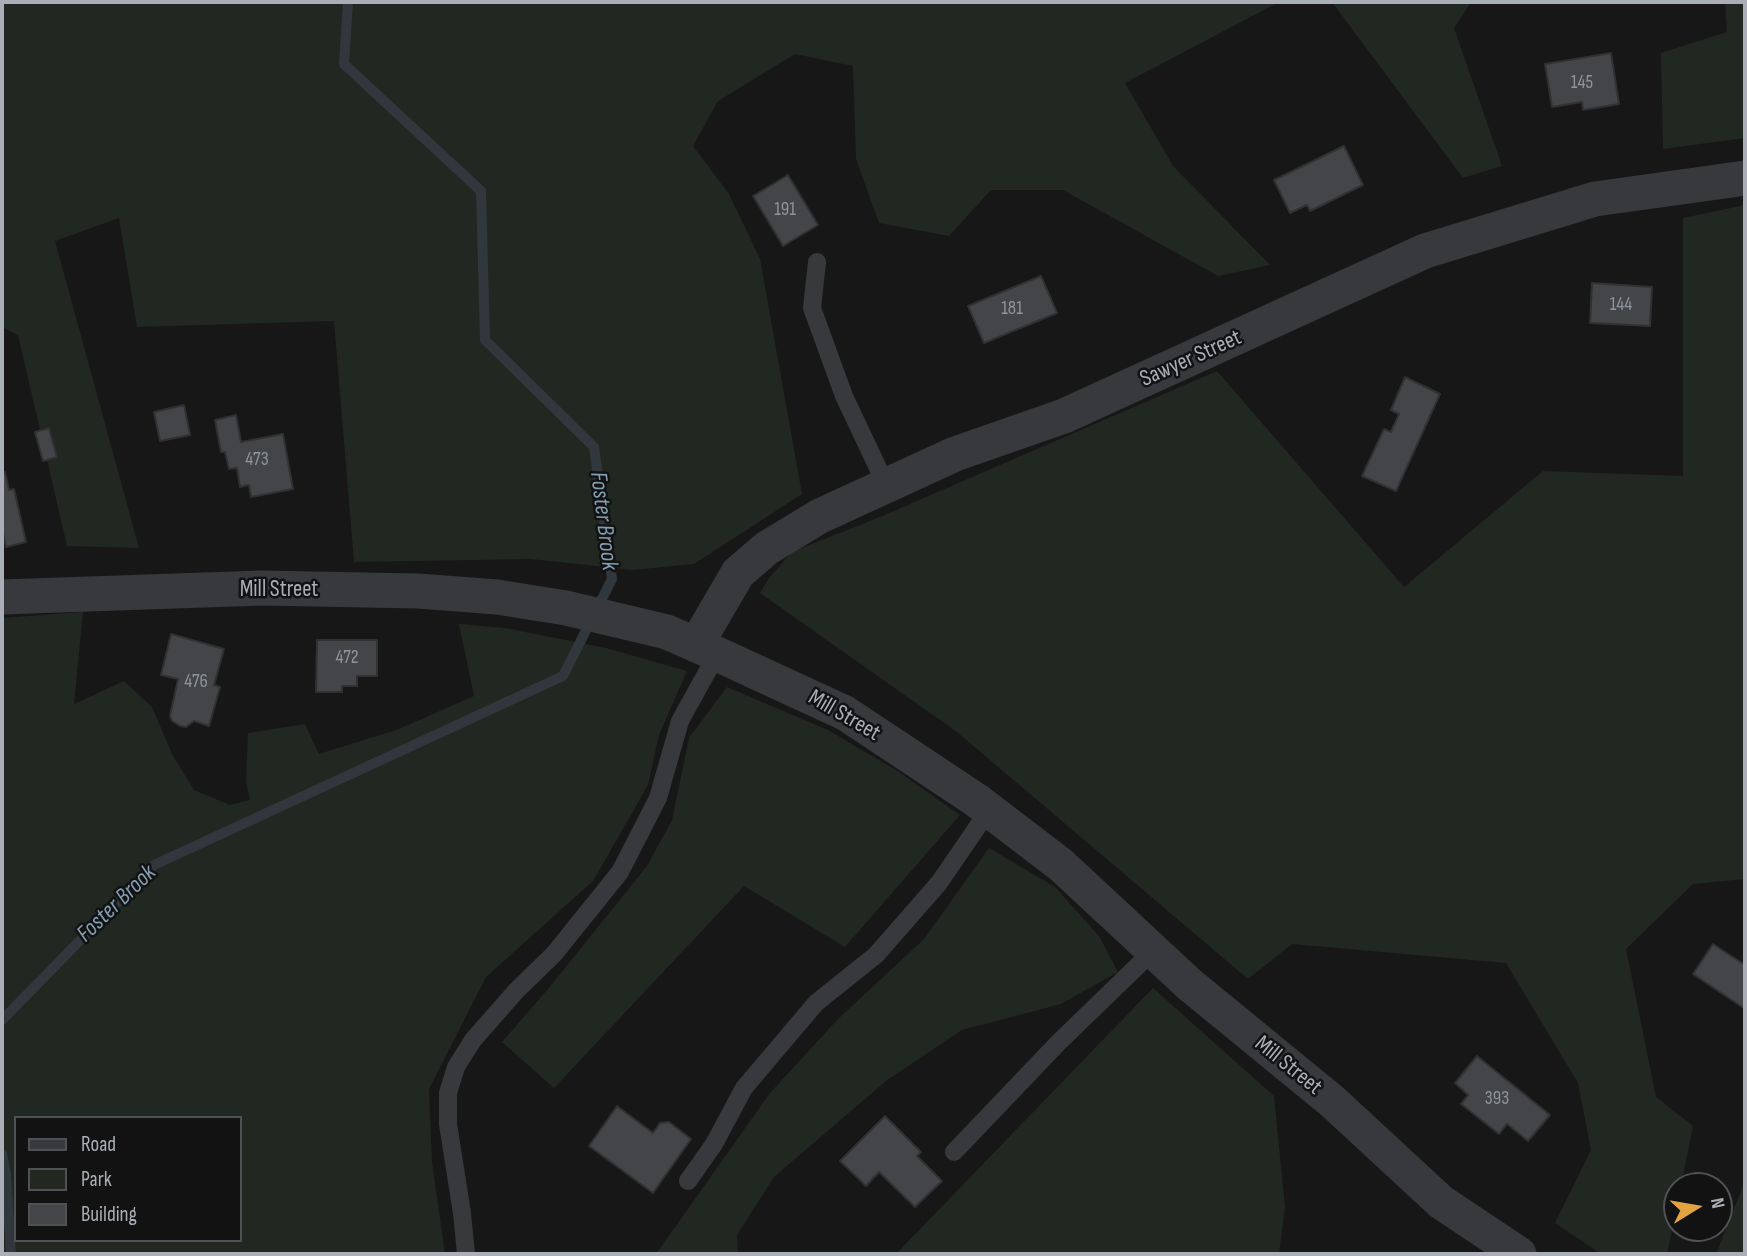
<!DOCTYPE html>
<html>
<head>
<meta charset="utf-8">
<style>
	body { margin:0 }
	#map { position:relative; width:1747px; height:1256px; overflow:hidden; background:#171718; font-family:"Sofia Sans Condensed",sans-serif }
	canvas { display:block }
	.frame { position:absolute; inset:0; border:4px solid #aaafb7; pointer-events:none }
	.legend { position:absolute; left:14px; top:1116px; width:228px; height:126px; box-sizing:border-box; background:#121213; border:2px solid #4f5155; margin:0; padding:9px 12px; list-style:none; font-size:21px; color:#aaafb7 }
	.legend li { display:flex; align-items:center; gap:14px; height:35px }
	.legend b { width:35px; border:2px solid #4f5155 }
	.north { position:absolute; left:1663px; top:1172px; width:70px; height:70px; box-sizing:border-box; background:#121213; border:2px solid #4f5155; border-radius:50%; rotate:79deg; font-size:19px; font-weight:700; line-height:28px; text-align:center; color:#aaafb7 }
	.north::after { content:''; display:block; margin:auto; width:24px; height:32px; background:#e4a343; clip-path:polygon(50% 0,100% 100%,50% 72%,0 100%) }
</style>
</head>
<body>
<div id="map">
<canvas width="1747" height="1256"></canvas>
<div class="frame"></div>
<ul class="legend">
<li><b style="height:9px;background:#38393d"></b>Road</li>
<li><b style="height:19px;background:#212821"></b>Park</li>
<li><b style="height:19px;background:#444548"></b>Building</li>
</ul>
<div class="north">N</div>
</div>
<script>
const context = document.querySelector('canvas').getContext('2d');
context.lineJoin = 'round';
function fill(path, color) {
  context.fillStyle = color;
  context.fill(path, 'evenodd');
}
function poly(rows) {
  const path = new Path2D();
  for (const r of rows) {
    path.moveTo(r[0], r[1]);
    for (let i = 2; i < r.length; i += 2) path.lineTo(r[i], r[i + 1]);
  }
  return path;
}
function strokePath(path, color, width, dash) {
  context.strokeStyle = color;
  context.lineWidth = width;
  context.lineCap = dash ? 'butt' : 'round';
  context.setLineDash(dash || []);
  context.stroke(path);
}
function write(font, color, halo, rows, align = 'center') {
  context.font = font + ' "Sofia Sans Condensed",sans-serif';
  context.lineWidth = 5;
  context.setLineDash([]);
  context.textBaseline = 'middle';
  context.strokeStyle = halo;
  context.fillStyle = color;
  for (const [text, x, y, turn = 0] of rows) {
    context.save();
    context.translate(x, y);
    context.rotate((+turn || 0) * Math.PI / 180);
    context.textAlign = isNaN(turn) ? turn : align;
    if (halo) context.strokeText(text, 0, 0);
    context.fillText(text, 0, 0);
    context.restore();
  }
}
fill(poly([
	[2,2,1279,2,1125,83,1173,166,1270,265,1218,276,1063,190,991,190,949,236,879,223,856,159,853,66,795,54,718,101,693,146,729,194,760,259,802,494,694,564,633,570,531,559,354,562,334,321,137,327,119,218,55,241,139,548,67,546,18,335,2,327],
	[1332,2,1471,2,1454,28,1502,166,1463,178],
	[1725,2,1745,2,1745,138,1663,149,1661,53,1727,32],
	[1745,205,1745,879,1693,884,1626,949,1656,1097,1693,1126,1681,1186,1677,1186,1677,1205,1667,1254,1601,1254,1555,1223,1591,1150,1578,1083,1506,963,1292,944,1248,979,957,732,760,593,769,578,792,552,880,517,1217,371,1404,587,1543,471,1683,476,1683,218],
	[83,612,74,704,124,681,152,707,172,754,194,790,230,805,250,800,246,782,248,733,305,724,319,754,399,729,474,696,459,624,505,628,606,648,687,671,659,735,648,785,593,881,486,977,429,1089,432,1162,445,1254,2,1254,2,618],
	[16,1118,240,1118,240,1240,16,1240],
	[727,687,828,730,899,772,960,815,845,947,744,886,554,1088,502,1042,548,989,647,866,672,820,689,738],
	[989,848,1055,887,1099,936,1118,972,1061,1004,962,1030,886,1081,774,1177,737,1235,738,1254,656,1254,770,1093,838,1019,924,939],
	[1153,988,1274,1096,1285,1207,1279,1254,896,1254],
	[1745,1181,1745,1254,1716,1254]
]), '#212821');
strokePath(poly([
	[2,1020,154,865,563,676,612,579,594,447,485,340,481,191,344,64,348,2],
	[2,1154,6,1174,11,1254]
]), '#30383d', 10);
const building = poly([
	[1611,53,1619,104,1583,110,1582,102,1552,107,1545,64,1611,53],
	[1344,146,1363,185,1310,211,1307,205,1290,213,1274,180,1344,146],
	[788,175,818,225,783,246,753,196,788,175],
	[1041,276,1057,313,984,343,968,306,1041,276],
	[1592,283,1652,287,1650,326,1590,323,1592,283],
	[1405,377,1440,394,1396,491,1362,476,1384,429,1391,432,1399,414,1391,410,1405,377],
	[184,405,190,435,160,441,154,412,184,405],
	[236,415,241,442,283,434,293,489,251,497,249,485,240,487,237,468,229,469,225,452,221,452,215,420,236,415],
	[49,428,57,457,43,461,35,432,49,428],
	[5,472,9,490,14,489,26,542,6,547,2,529,2,473,5,472],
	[171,634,224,649,214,685,220,687,209,726,194,721,186,727,180,726,172,721,170,716,178,679,161,675,171,634],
	[317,640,377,640,377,676,357,676,357,686,342,686,342,692,316,692,317,640],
	[1713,944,1745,965,1745,1009,1693,974,1713,944],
	[1477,1056,1550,1115,1528,1141,1507,1124,1499,1134,1461,1104,1468,1095,1455,1083,1477,1056],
	[617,1106,653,1133,660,1123,669,1122,691,1139,653,1193,589,1146,617,1106],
	[885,1116,921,1152,917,1156,942,1181,915,1207,879,1172,866,1186,840,1161,885,1116]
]);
fill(building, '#444548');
strokePath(building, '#313134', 2);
strokePath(poly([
	[817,262,812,308,844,396,886,485],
	[954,1152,1058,1043,1153,951],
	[688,1181,714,1144,744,1088,816,1003,876,955,939,883,989,810],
	[466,1254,462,1213,448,1124,448,1093,456,1067,473,1040,516,991,554,954,620,872,658,798,680,721,717,654]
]), '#38393d', 18);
strokePath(poly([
	[2,597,262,588,418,591,497,597,566,608,667,632,717,654,845,713,976,800,1061,865,1189,984,1333,1102,1441,1202,1519,1254],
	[696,645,738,573,767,548,820,516,955,454,1064,416,1425,251,1595,199,1745,178]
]), '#38393d', 35);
write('19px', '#90949b', null, [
	["145",1582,83],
	["191",785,210],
	["144",1621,305],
	["181",1012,309],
	["473",257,460],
	["472",347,658],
	["476",196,682],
	["393",1497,1099]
]);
write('23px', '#aaafb7', '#121213', [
	["Sawyer Street",1191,359,-24],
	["Mill Street",279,590],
	["Mill Street",844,716,30],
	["Mill Street",1288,1066,39]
]);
write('italic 24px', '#839eb0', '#121213', [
	["Foster Brook",603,521,83],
	["Foster Brook",117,904,-44]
]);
</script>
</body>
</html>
